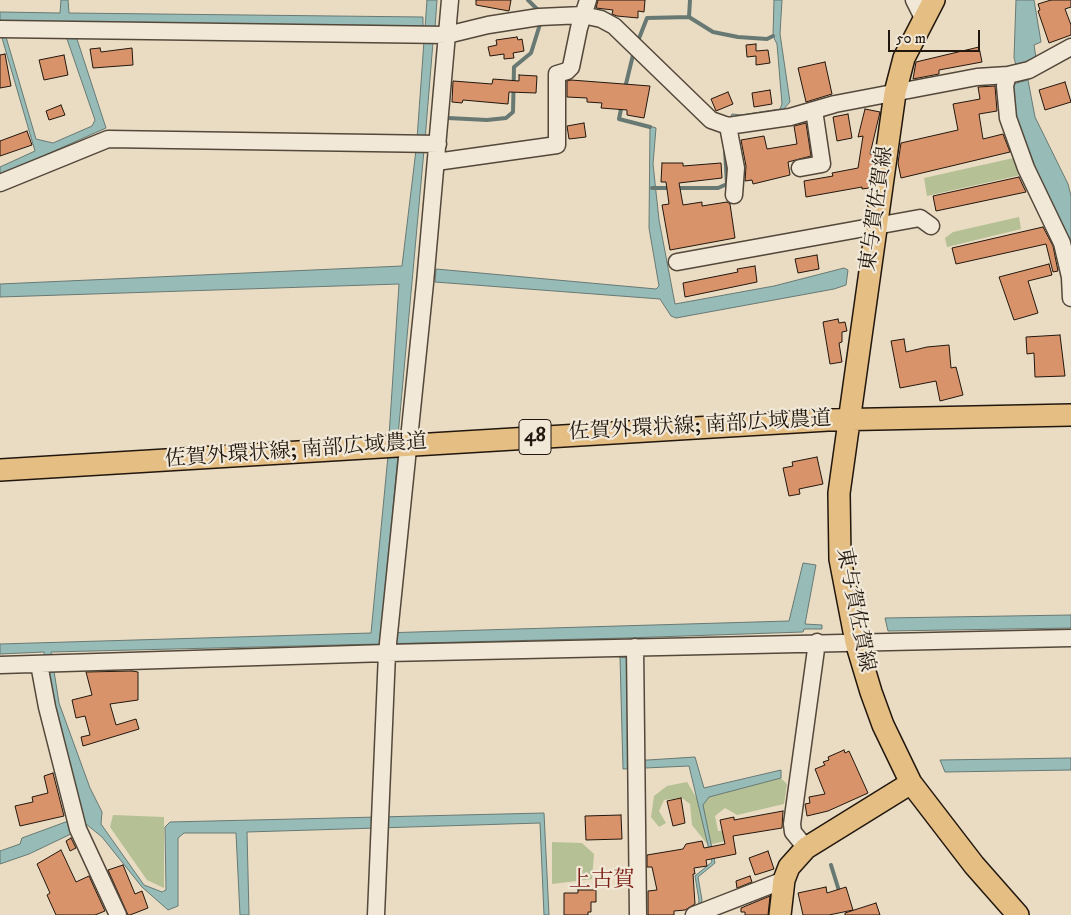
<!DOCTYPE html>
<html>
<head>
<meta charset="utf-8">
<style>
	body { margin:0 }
	#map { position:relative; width:1071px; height:915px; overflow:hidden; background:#e9dcc3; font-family:"IM FELL DW Pica",serif }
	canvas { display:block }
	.scale { position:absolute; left:888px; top:30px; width:92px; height:22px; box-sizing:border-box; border:2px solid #22170e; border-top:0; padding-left:6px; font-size:15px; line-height:18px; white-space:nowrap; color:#22170e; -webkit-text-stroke:4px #f1e8d8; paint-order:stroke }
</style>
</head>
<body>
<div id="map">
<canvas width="1071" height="915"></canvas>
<div class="scale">50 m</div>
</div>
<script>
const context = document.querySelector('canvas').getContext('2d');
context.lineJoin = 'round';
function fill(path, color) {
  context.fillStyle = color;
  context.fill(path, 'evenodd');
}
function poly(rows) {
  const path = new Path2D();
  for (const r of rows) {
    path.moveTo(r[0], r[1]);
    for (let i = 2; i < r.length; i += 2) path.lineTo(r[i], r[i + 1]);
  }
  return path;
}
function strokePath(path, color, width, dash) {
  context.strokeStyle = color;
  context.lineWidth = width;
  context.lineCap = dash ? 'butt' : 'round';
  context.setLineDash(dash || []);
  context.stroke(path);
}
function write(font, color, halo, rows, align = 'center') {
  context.font = font + ' "IM FELL DW Pica","Noto Serif JP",serif';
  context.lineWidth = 4.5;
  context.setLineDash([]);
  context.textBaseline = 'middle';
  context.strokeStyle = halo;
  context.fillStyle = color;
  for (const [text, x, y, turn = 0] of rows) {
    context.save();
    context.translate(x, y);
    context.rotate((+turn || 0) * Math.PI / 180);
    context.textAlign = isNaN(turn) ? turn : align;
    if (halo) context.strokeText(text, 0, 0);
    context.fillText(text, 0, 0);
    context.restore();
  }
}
fill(poly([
	[1018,157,1025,174,927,196,924,178],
	[1019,217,1021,229,947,247,945,238,953,232],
	[781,778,787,784,784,804,737,815,725,808,715,816,718,831,732,830,734,839,708,845,692,825,690,804,682,798,664,800,659,811,666,823,659,827,651,817,654,796,667,786,687,782,699,802,708,797],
	[113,815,164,817,164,888,147,880,110,827],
	[552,842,582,843,594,854,592,879,552,884]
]), '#b5c094');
const water = poly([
	[61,0,68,0,69,13,423,17,423,26,0,21,0,12,60,13,61,0],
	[427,0,437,0,435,28,425,28,427,0],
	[774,0,782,0,780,34,790,102,781,112,730,118,732,114,741,115,780,109,782,104,777,44,773,36,774,0],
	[1016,0,1034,0,1041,42,1034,45,1036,58,1025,62,1026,66,1016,65,1014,58,1016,0],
	[66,36,76,36,106,128,0,175,0,167,35,151,2,38,6,37,36,139,53,143,92,126,95,120,66,36],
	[424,41,433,42,425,140,417,139,424,41],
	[1028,80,1035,117,1068,184,1071,196,1071,256,1045,195,1030,153,1013,116,1013,84,1028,80],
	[650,126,656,128,653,164,659,220,675,304,774,286,844,268,848,270,846,285,834,289,676,318,671,316,660,299,435,282,436,269,656,289,659,286,649,228,650,126],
	[416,150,424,150,398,436,389,436,399,284,0,297,0,284,402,266,416,150],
	[388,456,398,456,381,633,789,621,803,563,816,565,805,624,822,625,822,629,804,629,803,632,625,638,51,652,59,703,90,788,102,812,101,824,144,885,162,892,166,890,165,827,170,822,544,813,549,915,544,915,540,823,247,832,249,915,240,915,236,833,184,833,178,838,178,906,168,910,142,887,102,837,86,824,73,833,29,854,0,864,0,851,20,844,22,838,71,820,73,824,84,818,53,712,44,652,0,654,0,644,371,633,388,456],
	[1071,615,1071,628,888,631,885,618,1071,615],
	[620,657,628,657,632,761,695,757,704,788,781,770,781,778,709,797,703,805,715,863,698,877,702,900,700,908,698,908,699,900,695,876,712,862,689,766,623,769,620,657],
	[1071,758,1071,770,945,772,940,760,1071,758]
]);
fill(water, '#97bbb7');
strokePath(water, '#687973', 1);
strokePath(poly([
	[528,0,538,10],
	[690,0,689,17,713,32,738,37,767,39,773,36],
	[638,41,647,18,689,17],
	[625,88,633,55],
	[622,104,619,119,650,127],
	[448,118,487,120,506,118,513,112,514,67,531,53,541,21],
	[652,188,718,188,727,184,725,150],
	[831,865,840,894]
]), '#687973', 4);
const building = poly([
	[476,0,511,0,509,11,476,5,476,0],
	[598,0,645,0,644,12,638,11,638,18,617,16,612,14,613,10,596,8,598,0],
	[1051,0,1071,0,1071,7,1065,9,1071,25,1071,35,1049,43,1038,11,1040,10,1038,4,1051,0],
	[517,37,518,40,522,39,524,51,513,53,514,58,504,59,504,54,490,56,488,47,497,45,496,40,517,37],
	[756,44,756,51,768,50,770,63,756,65,756,56,747,57,746,45,756,44],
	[979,47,982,62,939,70,939,74,913,79,916,62,979,47],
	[100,48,101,52,132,48,133,65,93,68,90,49,100,48],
	[5,54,11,86,0,88,0,55,5,54],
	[64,55,68,75,44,80,39,60,64,55],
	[825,62,832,94,806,102,798,68,825,62],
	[519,75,537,76,536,93,509,92,508,104,463,100,462,103,452,102,453,81,492,84,493,79,519,81,519,75],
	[571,80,650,86,644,118,627,115,627,110,601,108,602,103,587,102,587,98,567,97,567,81,571,80],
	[1065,82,1071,102,1045,110,1039,90,1065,82],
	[995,86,997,111,979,114,983,139,1003,134,1010,152,901,178,898,163,901,143,958,130,953,104,980,99,978,87,995,86],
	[770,90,772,104,754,107,752,93,770,90],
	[728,92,733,104,716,111,711,99,728,92],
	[61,105,65,115,49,120,46,111,61,105],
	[865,109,880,112,870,154,874,155,869,188,862,189,862,187,806,197,804,181,833,176,832,173,858,168,863,136,858,137,865,109],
	[848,114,852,138,837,141,833,117,848,114],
	[584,123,586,137,569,139,567,126,584,123],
	[806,123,811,156,788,162,790,175,753,184,752,180,745,181,746,166,741,140,764,136,767,149,797,144,794,126,806,123],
	[27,131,32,145,0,156,0,141,27,131],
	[662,163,683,163,683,166,721,163,722,178,679,183,683,205,702,202,702,206,727,202,730,204,735,238,670,250,662,205,669,204,666,182,661,182,662,163],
	[1019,177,1026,192,936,211,933,196,1019,177],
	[1043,227,1053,246,1058,271,1053,272,1046,244,956,264,952,248,1043,227],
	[817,255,819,269,798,273,795,259,817,255],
	[1049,264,1052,275,1028,281,1038,313,1014,320,999,277,1049,264],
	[755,266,757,282,685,297,683,283,738,272,737,269,755,266],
	[838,319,839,323,845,322,847,331,842,332,842,342,839,343,842,362,830,364,823,322,838,319],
	[1060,335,1065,376,1035,377,1034,353,1027,354,1026,337,1060,335],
	[904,339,906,352,927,347,949,345,951,368,956,367,963,395,940,401,936,381,900,388,891,341,904,339],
	[817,457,823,484,799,489,800,494,789,496,783,468,793,466,792,462,817,457],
	[132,671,138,672,138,700,110,704,116,725,136,719,139,729,83,746,81,737,90,735,85,716,76,718,72,700,92,695,86,672,132,671],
	[844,750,845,753,849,751,868,793,828,811,807,816,805,804,810,803,809,797,825,794,815,769,825,765,823,762,829,760,828,757,844,750],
	[53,773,64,816,20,826,15,806,33,802,32,797,48,793,44,776,53,773],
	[681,798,685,823,673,826,667,801,681,798],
	[783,811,782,828,733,836,736,854,706,860,707,866,694,868,695,874,693,874,695,904,685,910,674,911,674,915,648,915,648,891,657,890,652,867,647,867,647,855,683,849,686,844,702,841,704,848,725,844,720,820,734,817,734,820,783,811],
	[621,815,622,839,586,840,585,816,621,815],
	[71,838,76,848,70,851,66,841,71,838],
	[61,850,76,882,89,876,105,911,95,915,56,915,47,895,50,893,37,864,61,850],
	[768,851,774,869,755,875,749,858,768,851],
	[123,865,135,894,142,891,148,908,130,915,128,915,108,870,123,865],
	[750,876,752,882,737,888,736,881,750,876],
	[826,887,827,893,846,887,853,910,829,915,803,915,798,893,826,887],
	[578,890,596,890,596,902,591,902,591,912,588,912,588,915,564,915,564,893,578,893,578,890],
	[770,896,768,915,745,915,745,912,741,912,741,908,770,896],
	[876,903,880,915,845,915,845,913,876,903]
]);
fill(building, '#d8936b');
strokePath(building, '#22170e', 1);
const minor = poly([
	[914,0,923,18],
	[0,29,447,35,488,25,539,17,583,15,601,19,614,26,711,120,728,126,790,117,835,104,977,77,1008,75,1029,70,1071,47],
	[1008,75,1005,86,1008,118,1026,168,1062,243,1070,277,1071,298],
	[728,126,736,168,734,195],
	[436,162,557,145,557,74,567,71,571,67,579,28,588,0],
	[800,168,822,164,814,110],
	[0,183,108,139,438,144],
	[677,262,920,218,931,226],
	[635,647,638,915],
	[39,664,47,707,78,829,118,915],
	[0,665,387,653,1071,638],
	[806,848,793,832,792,824,817,642],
	[376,915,387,653,425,283,450,0],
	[694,915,784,880]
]);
const major = poly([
	[934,0,904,58,895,93,839,493,840,559,856,642,871,692,883,725,911,783,974,865,1018,915],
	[0,470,828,420,1071,415],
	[780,915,784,880,789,867,806,848,911,783]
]);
strokePath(minor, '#54483b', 19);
strokePath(major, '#22170e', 24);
strokePath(minor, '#f1e8d8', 16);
strokePath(major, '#e4be82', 21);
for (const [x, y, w] of [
	[535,437,32]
]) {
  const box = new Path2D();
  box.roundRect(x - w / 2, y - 17.5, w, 35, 4);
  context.fillStyle = '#f1e8d8';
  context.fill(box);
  strokePath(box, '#22170e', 1);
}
write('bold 20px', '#22170e', null, [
	["48",535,437]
]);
write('21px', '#22170e', '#f1e8d8', [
	["東与賀佐賀線",878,209,-82],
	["佐賀外環状線; 南部広域農道",700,427,-3],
	["佐賀外環状線; 南部広域農道",296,452,-4],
	["東与賀佐賀線",854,610,79]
]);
write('22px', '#7a1f14', '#f1e8d8', [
	["上古賀",602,881]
]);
</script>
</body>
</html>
